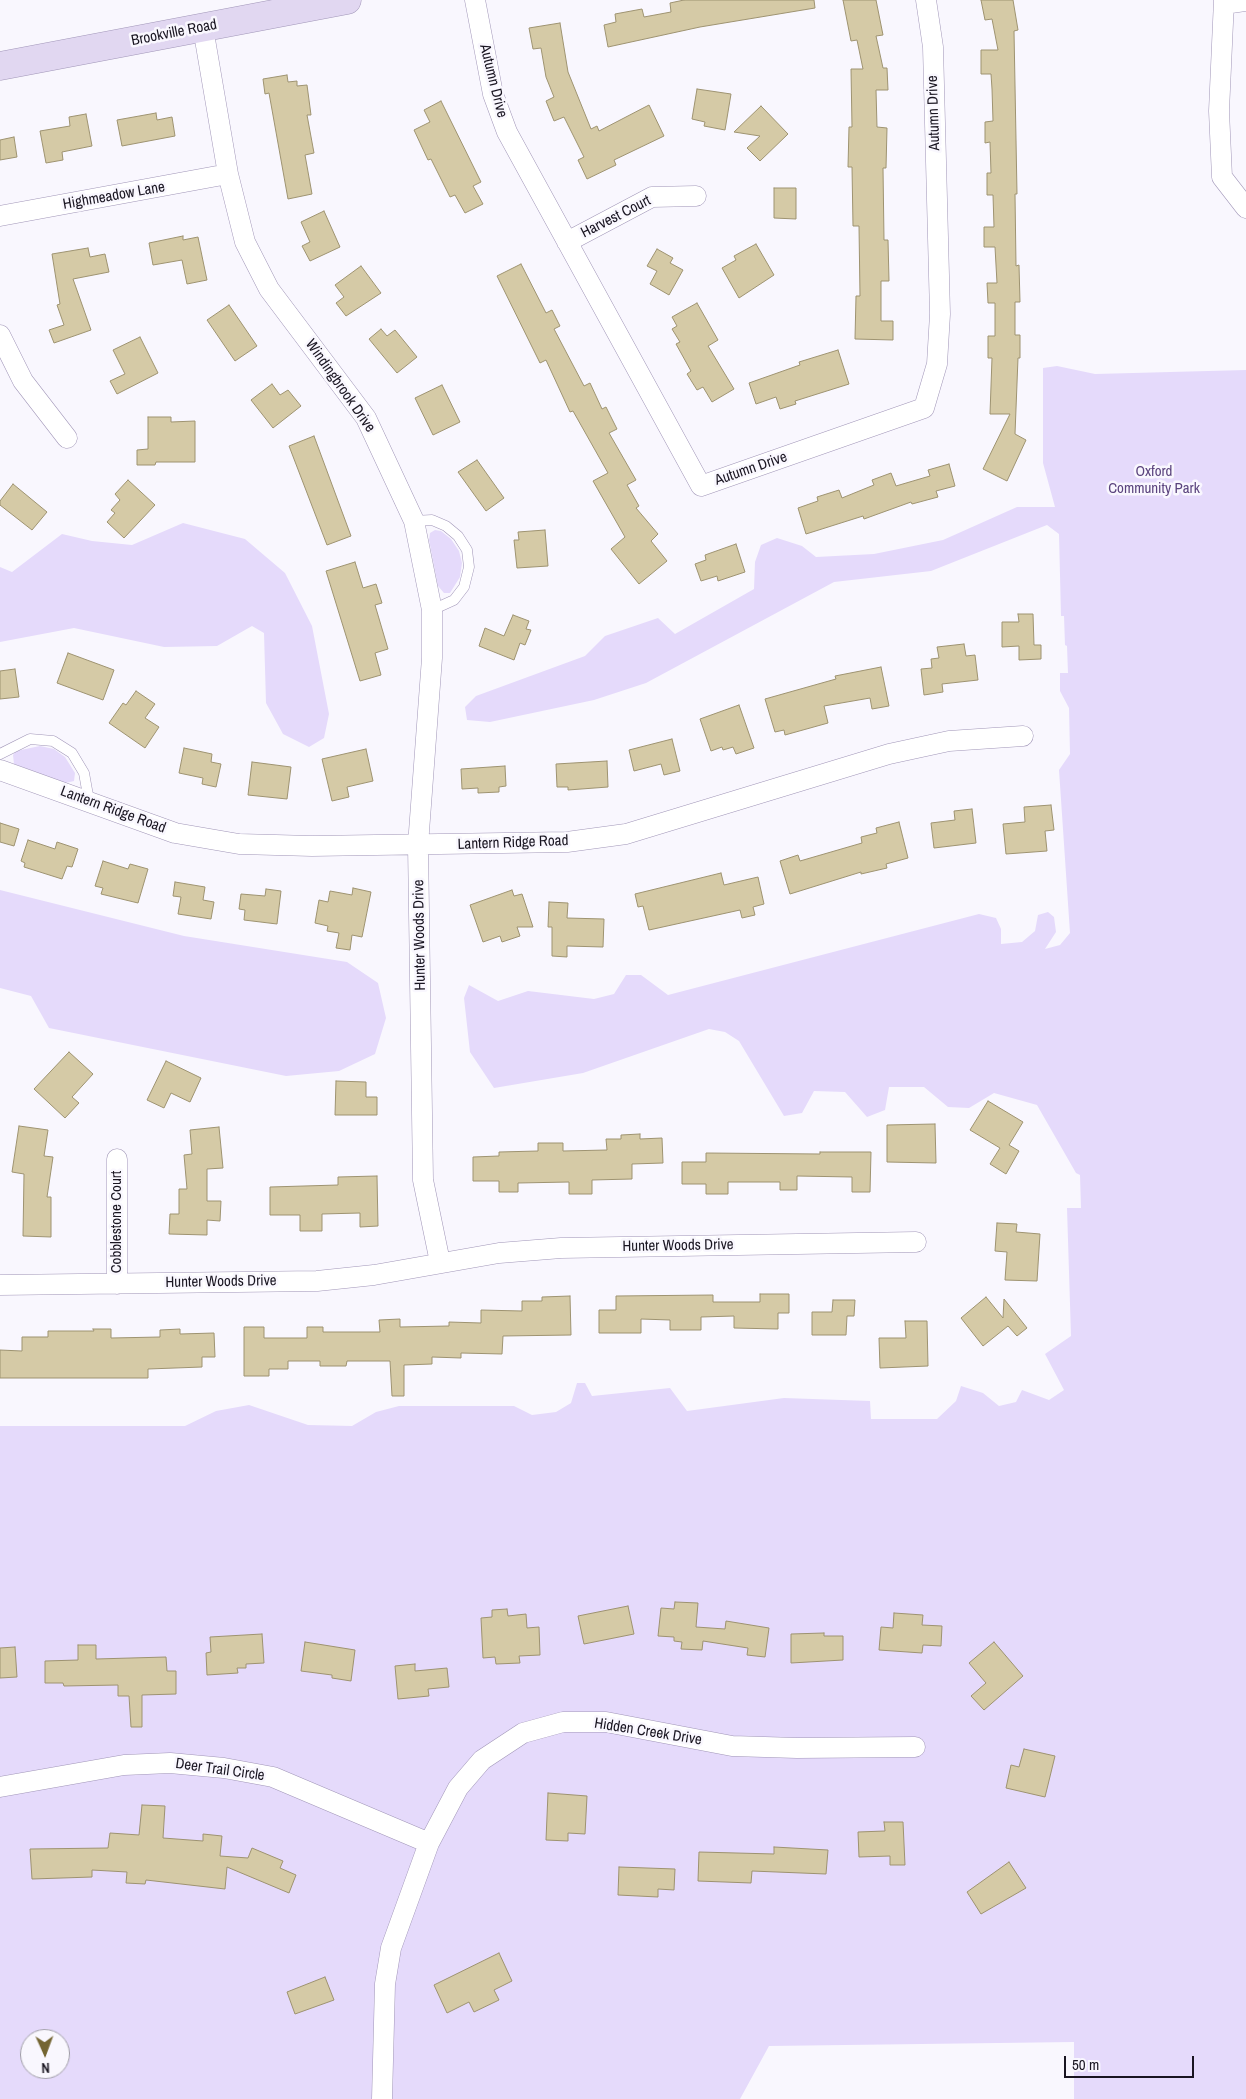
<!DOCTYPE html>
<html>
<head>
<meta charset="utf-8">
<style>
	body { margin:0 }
	#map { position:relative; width:1246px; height:2099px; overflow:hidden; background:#f9f7fe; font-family:"Archivo Narrow",sans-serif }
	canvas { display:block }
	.north { position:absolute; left:20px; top:2029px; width:50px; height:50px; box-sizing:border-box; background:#f9f7fe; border:1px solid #9f9da6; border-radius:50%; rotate:178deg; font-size:14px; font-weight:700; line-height:20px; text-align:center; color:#191521 }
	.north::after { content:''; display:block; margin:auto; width:18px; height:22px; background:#746532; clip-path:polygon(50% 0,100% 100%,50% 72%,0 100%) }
	.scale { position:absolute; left:1064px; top:2056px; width:130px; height:22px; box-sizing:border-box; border:2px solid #191521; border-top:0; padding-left:6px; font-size:15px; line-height:18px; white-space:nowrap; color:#191521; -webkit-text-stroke:4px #f9f7fe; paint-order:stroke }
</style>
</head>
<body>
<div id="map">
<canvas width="1246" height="2099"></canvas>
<div class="north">N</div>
<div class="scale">50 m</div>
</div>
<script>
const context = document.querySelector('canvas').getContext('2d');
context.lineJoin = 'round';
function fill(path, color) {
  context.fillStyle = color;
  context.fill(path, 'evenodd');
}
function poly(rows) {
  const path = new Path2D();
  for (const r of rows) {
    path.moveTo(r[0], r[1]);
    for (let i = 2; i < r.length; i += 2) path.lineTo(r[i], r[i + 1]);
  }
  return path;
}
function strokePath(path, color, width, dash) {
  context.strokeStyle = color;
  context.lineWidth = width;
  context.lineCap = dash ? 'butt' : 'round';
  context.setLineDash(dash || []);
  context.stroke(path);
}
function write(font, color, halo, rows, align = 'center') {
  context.font = font + ' "Archivo Narrow",sans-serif';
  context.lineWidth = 5;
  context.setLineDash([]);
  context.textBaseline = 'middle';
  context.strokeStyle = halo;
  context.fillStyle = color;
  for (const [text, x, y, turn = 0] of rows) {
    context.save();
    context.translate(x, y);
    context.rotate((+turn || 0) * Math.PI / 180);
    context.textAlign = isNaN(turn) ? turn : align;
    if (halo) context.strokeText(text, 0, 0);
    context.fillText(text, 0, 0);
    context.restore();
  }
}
fill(poly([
	[1057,366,1095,374,1246,370,1246,2099,1074,2099,1074,2042,769,2046,740,2099,0,2099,0,1426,185,1426,216,1411,249,1405,308,1425,352,1426,376,1412,399,1406,514,1406,532,1415,556,1412,571,1403,577,1383,585,1383,592,1396,670,1388,687,1411,784,1398,870,1401,871,1419,937,1419,956,1401,961,1386,983,1393,999,1406,1016,1402,1022,1390,1049,1400,1064,1390,1045,1354,1071,1336,1067,1208,1081,1208,1080,1175,1076,1173,1037,1105,994,1093,969,1108,948,1107,924,1087,889,1087,885,1110,867,1117,845,1092,814,1091,802,1113,784,1116,739,1041,725,1032,709,1029,583,1073,494,1088,470,1052,464,998,469,985,498,1001,528,991,594,999,614,994,626,975,641,975,668,995,979,914,996,918,1001,929,1001,944,1022,942,1035,931,1038,915,1048,912,1054,917,1056,932,1045,949,1060,945,1070,933,1059,770,1070,754,1069,708,1060,691,1060,673,1068,673,1067,646,1065,645,1064,616,1061,616,1059,534,1047,525,931,571,834,582,646,683,594,700,490,722,467,720,465,707,476,696,585,656,605,636,658,618,675,634,754,589,755,562,761,545,777,538,802,546,816,557,874,554,943,540,1017,507,1055,507,1043,463,1043,368],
	[30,2039,60,2039,60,2069,30,2069],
	[183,523,245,539,285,573,312,626,329,714,324,738,309,747,283,734,266,703,264,633,252,626,217,646,164,647,74,628,0,642,0,567,12,572,62,534,92,541,132,545],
	[435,530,441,531,451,539,459,551,462,563,460,577,450,593,444,593,438,586,429,540,430,533],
	[40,746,54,749,65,757,75,773,74,781,65,783,14,764,13,755,16,751],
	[0,890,184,936,347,962,378,983,386,1018,375,1054,339,1071,286,1076,49,1028,31,996,0,988]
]), '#e5dafb');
const building = poly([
	[684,0,814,0,815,8,700,27,608,47,604,25,616,22,615,14,642,9,644,17,671,12,670,3,684,0],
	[843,0,876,0,883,35,876,36,883,68,887,68,888,90,876,90,877,127,887,128,886,168,883,168,884,240,888,240,889,281,881,281,881,321,893,321,893,340,855,339,856,296,860,296,859,226,853,226,852,167,848,167,849,127,852,127,851,69,863,69,857,40,851,41,843,0],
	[981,0,1013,0,1018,30,1014,31,1017,194,1015,194,1016,266,1019,265,1020,302,1015,302,1015,335,1020,335,1020,358,1018,358,1015,434,1026,440,1007,481,983,469,1010,414,990,414,992,358,988,358,988,336,995,336,995,303,988,303,987,283,997,283,995,247,984,247,984,227,994,227,993,195,987,195,987,173,991,173,990,142,985,143,985,122,993,121,992,89,991,74,981,74,981,50,998,50,992,19,985,20,981,0],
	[560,23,568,72,591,129,597,126,599,131,649,105,664,136,614,160,616,165,587,179,578,160,584,157,564,117,554,121,546,101,554,97,546,77,541,48,533,49,529,28,560,23],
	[287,75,288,82,297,81,297,86,307,85,311,115,307,115,314,153,305,155,312,194,288,199,269,93,265,94,263,79,287,75],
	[697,89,731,94,725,130,704,126,705,122,692,119,697,89],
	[441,101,481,182,473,186,483,204,465,213,455,195,450,197,431,159,428,160,414,130,430,122,424,110,441,101],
	[761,106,788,134,760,161,747,148,760,136,734,132,761,106],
	[156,113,157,120,172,117,175,136,122,146,117,120,156,113],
	[86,114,92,146,62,152,63,160,46,163,40,131,70,126,69,117,86,114],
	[14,137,17,157,0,160,0,140,14,137],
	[774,188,796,188,796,219,774,218,774,188],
	[324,211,340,247,310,261,302,246,310,242,301,222,324,211],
	[183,236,183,240,198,237,207,280,187,284,182,260,153,265,149,243,183,236],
	[756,244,774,275,739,298,722,268,736,260,734,256,756,244],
	[88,248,90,257,105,254,109,272,73,279,91,330,54,343,49,330,64,325,57,305,60,304,52,254,88,248],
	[657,249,673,258,670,263,683,270,669,295,650,284,657,271,647,266,657,249],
	[521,264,546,313,552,310,560,326,554,329,584,386,590,383,602,409,606,407,617,429,609,433,636,480,627,485,639,506,636,508,658,534,651,541,667,561,639,584,611,549,625,537,593,481,608,473,573,411,570,412,546,360,540,363,497,276,521,264],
	[361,266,381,293,346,316,336,303,344,297,335,285,361,266],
	[697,303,718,340,708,346,734,389,712,402,703,387,697,390,687,374,691,371,676,344,680,342,672,329,677,326,672,317,697,303],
	[229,305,257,346,235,361,207,320,229,305],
	[381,329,387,336,395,330,417,357,397,373,369,339,381,329],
	[140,337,158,373,117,394,110,381,125,374,113,350,140,337],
	[838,350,849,384,795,401,796,404,780,409,776,397,756,404,749,383,800,365,799,362,838,350],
	[272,384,280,395,288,390,301,406,273,428,251,400,272,384],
	[442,385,460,422,433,435,415,398,442,385],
	[148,417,171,417,171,422,195,421,195,462,156,462,155,465,137,465,137,450,148,449,148,417],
	[314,436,351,536,327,545,289,446,314,436],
	[477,460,504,498,486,511,458,472,477,460],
	[949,464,955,486,936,491,938,497,912,504,911,502,864,519,863,516,806,534,798,508,818,501,817,497,839,490,842,498,874,485,872,480,891,473,896,486,930,476,928,470,949,464],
	[128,480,155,505,124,538,107,522,115,513,111,510,120,500,115,494,128,480],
	[13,484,47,512,32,530,0,505,0,501,13,484],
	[545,530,548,566,517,568,514,540,519,540,518,532,545,530],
	[736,544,745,572,718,581,717,576,701,581,695,564,706,560,705,555,736,544],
	[355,562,363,588,376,584,382,603,375,605,388,649,375,653,381,675,360,681,326,571,355,562],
	[1018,614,1033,614,1034,645,1041,645,1041,659,1019,660,1019,646,1002,647,1002,622,1019,622,1018,614],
	[513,615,529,621,526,629,531,630,525,645,520,643,514,660,479,646,485,628,504,636,513,615],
	[964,644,966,656,975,655,978,680,942,684,943,692,924,695,921,669,932,668,931,659,939,658,937,647,964,644],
	[68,653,114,670,103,700,57,683,68,653],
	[881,667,889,706,872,709,870,698,824,706,828,723,785,735,784,730,775,732,765,699,836,679,835,676,881,667],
	[15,669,19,697,0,699,0,671,15,669],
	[136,691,155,704,145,718,159,727,145,748,109,723,123,703,126,705,136,691],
	[739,705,754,748,736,754,733,747,723,750,722,747,711,751,700,719,739,705],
	[672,739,680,771,664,775,661,764,634,771,629,750,672,739],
	[184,748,212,754,211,762,221,764,216,787,202,784,203,778,179,773,184,748],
	[366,749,373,781,347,787,349,797,332,801,322,759,366,749],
	[607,761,608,787,568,790,568,787,557,787,556,764,607,761],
	[252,762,291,767,287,799,248,795,252,762],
	[505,766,506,786,499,787,499,792,478,793,478,788,462,789,461,769,505,766],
	[1051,805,1054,830,1045,831,1047,851,1006,854,1003,824,1025,822,1024,807,1051,805],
	[972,809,976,843,934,848,931,823,955,820,954,811,972,809],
	[899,822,908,858,886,864,887,868,861,874,861,872,790,894,780,861,798,855,800,861,862,843,861,837,877,833,876,828,899,822],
	[0,823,19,829,14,846,0,842,0,823],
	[28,840,55,849,57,842,78,849,72,867,67,866,62,879,24,867,25,863,21,861,28,840],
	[103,861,128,869,130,864,148,869,138,903,101,894,103,888,95,886,103,861],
	[721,873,724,885,758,877,764,904,753,907,755,915,742,918,740,910,649,930,643,906,638,907,635,894,721,873],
	[175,882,205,887,203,900,214,902,211,919,178,914,181,897,173,896,175,882],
	[353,888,371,892,362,937,352,935,350,950,336,948,339,933,327,931,328,926,315,923,319,900,328,902,330,891,352,895,353,888],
	[266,889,281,891,277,924,244,920,245,910,239,909,241,894,265,896,266,889],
	[512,890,514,896,522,894,533,927,517,927,520,936,502,942,500,936,483,942,470,905,512,890],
	[549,902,568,903,567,918,604,919,603,947,567,946,567,957,552,956,552,927,548,927,549,902],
	[69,1052,93,1074,72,1097,79,1103,65,1118,34,1089,69,1052],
	[166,1061,201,1078,190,1102,171,1093,164,1108,147,1100,166,1061],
	[336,1081,366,1082,366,1097,377,1097,377,1115,335,1115,336,1081],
	[988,1101,1023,1122,1009,1145,1019,1151,1006,1174,990,1164,1000,1148,970,1130,988,1101],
	[935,1124,936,1163,887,1162,887,1125,935,1124],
	[19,1126,48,1130,44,1156,53,1157,47,1197,51,1197,51,1237,23,1236,24,1174,12,1172,19,1126],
	[219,1127,223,1168,207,1169,207,1201,221,1201,220,1221,207,1220,207,1235,169,1234,170,1214,179,1214,179,1189,187,1189,184,1155,192,1154,190,1130,219,1127],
	[640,1134,640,1139,662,1138,663,1163,632,1164,632,1179,592,1180,592,1194,569,1194,569,1182,518,1183,518,1192,499,1192,499,1181,473,1181,473,1157,499,1156,499,1152,538,1151,538,1143,563,1143,563,1151,607,1150,606,1139,621,1139,621,1135,640,1134],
	[820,1152,871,1152,870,1192,852,1192,852,1177,797,1176,797,1190,780,1190,780,1182,728,1182,728,1194,706,1194,706,1184,682,1184,682,1162,706,1162,706,1153,820,1154,820,1152],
	[377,1176,378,1226,360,1227,360,1213,322,1214,322,1231,300,1231,300,1215,270,1215,270,1187,338,1185,338,1177,377,1176],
	[997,1223,1017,1224,1016,1232,1040,1234,1037,1281,1005,1280,1007,1252,995,1251,997,1223],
	[760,1294,789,1294,789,1313,778,1313,778,1329,734,1328,734,1316,701,1317,701,1330,670,1330,670,1320,641,1319,641,1333,599,1333,599,1310,616,1310,616,1296,713,1295,713,1302,760,1302,760,1294],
	[570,1296,571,1335,503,1336,502,1354,461,1353,461,1358,432,1357,432,1364,404,1365,404,1396,392,1396,390,1361,347,1361,346,1366,320,1366,320,1361,288,1361,288,1369,269,1369,269,1376,244,1376,244,1327,264,1327,264,1338,307,1338,307,1327,323,1327,323,1332,380,1332,379,1320,400,1319,400,1327,449,1326,449,1322,481,1323,481,1310,522,1311,522,1301,542,1301,542,1297,570,1296],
	[986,1297,1003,1318,1004,1299,1027,1328,1017,1336,1008,1326,983,1346,961,1318,986,1297],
	[833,1300,855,1300,854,1316,847,1316,846,1335,812,1335,812,1312,832,1312,833,1300],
	[905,1321,927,1321,928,1366,880,1368,879,1338,906,1338,905,1321],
	[93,1329,111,1329,111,1338,160,1337,160,1330,180,1329,180,1334,214,1333,215,1357,202,1357,202,1367,148,1369,148,1378,0,1378,0,1350,22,1351,22,1337,48,1337,48,1331,94,1331,93,1329],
	[675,1602,698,1603,696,1627,725,1629,726,1621,769,1628,765,1657,747,1655,748,1648,703,1641,702,1650,681,1649,682,1642,674,1641,674,1637,658,1636,661,1608,674,1609,675,1602],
	[628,1606,634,1634,584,1644,578,1616,628,1606],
	[507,1609,508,1616,526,1614,527,1628,539,1627,540,1655,519,1656,520,1663,496,1664,495,1657,483,1658,481,1618,492,1617,492,1610,507,1609],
	[894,1613,923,1615,922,1625,942,1626,941,1646,923,1645,922,1653,879,1650,881,1627,893,1628,894,1613],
	[824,1633,824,1636,843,1636,843,1660,791,1663,791,1634,824,1633],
	[262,1634,264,1663,246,1664,246,1668,237,1668,238,1673,207,1675,206,1653,211,1652,210,1637,262,1634],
	[305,1642,355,1650,351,1681,332,1678,332,1675,301,1671,305,1642],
	[994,1642,1023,1676,984,1710,971,1696,986,1683,969,1663,994,1642],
	[78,1645,96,1645,96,1659,166,1657,167,1671,176,1671,176,1694,142,1695,142,1727,131,1727,129,1696,118,1696,118,1685,64,1686,63,1683,45,1683,45,1661,78,1660,78,1645],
	[15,1647,17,1677,0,1678,0,1648,15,1647],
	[415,1664,415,1671,447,1668,449,1687,428,1689,429,1696,398,1699,395,1666,415,1664],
	[1024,1749,1055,1756,1045,1797,1006,1788,1011,1765,1019,1767,1024,1749],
	[548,1793,587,1796,585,1834,568,1833,568,1841,546,1840,548,1793],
	[142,1805,165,1806,163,1838,203,1841,203,1834,222,1836,220,1856,248,1858,252,1848,283,1861,280,1868,296,1875,289,1893,227,1867,225,1889,146,1880,145,1884,126,1883,127,1872,92,1870,92,1877,32,1879,30,1849,108,1848,110,1833,139,1835,142,1805],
	[884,1822,903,1822,905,1865,890,1865,890,1856,859,1857,858,1832,885,1831,884,1822],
	[774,1847,828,1850,826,1874,752,1871,751,1883,698,1881,699,1852,774,1854,774,1847],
	[1009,1862,1026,1888,981,1914,967,1892,1009,1862],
	[619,1867,675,1869,674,1890,658,1889,658,1897,618,1895,619,1867],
	[499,1953,512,1981,494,1990,499,2000,474,2012,469,2002,447,2013,434,1985,499,1953],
	[325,1977,334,2000,295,2014,287,1992,325,1977]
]);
fill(building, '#d5caa6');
strokePath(building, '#9e9371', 1);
const lane = poly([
	[414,521,432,520,446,526,458,536,467,550,469,567,464,587,454,600,432,610],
	[0,754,30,739,53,741,72,753,84,773,89,801]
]);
const street = poly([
	[475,0,493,94,507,132,701,486,924,408,937,364,940,314,933,47,926,0],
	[1224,0,1219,111,1222,177,1246,208],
	[1224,4,1246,1],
	[203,28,228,174,245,242,269,289,366,418,414,521,432,610,432,658,418,845,423,1180,440,1262],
	[0,216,228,174],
	[567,242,652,197,696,196],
	[0,335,23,381,67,438],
	[0,770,175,833,239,844,312,846,567,842,626,834,889,754,949,741,1023,736],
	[117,1159,117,1284],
	[0,1285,317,1281,374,1275,499,1253,561,1248,916,1242],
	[0,1787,124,1765,170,1763,224,1768,273,1777,429,1843],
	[382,2099,385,1984,391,1948,429,1843,458,1788,482,1760,523,1733,563,1722,606,1722,732,1746,797,1748,915,1747]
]);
const secondary = poly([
	[0,66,347,0]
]);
strokePath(lane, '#a196b8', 11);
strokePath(street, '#a196b8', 21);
strokePath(secondary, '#a196b8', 29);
strokePath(lane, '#fff', 10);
strokePath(street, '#fff', 20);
strokePath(secondary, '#e1d7f1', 28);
write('15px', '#191521', '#f9f7fe', [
	["Brookville Road",174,33,-11],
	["Autumn Drive",493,81,76],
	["Autumn Drive",934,113,-92],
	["Highmeadow Lane",114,196,-10],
	["Harvest Court",616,217,-27],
	["Windingbrook Drive",340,386,55],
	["Autumn Drive",751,469,-19],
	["Lantern Ridge Road",113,810,20],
	["Lantern Ridge Road",513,843,-2],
	["Hunter Woods Drive",420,935,-91],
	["Cobblestone Court",117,1222,-90],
	["Hunter Woods Drive",678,1246,-1],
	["Hunter Woods Drive",221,1282,-1],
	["Hidden Creek Drive",648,1732,9],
	["Deer Trail Circle",220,1770,8]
]);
write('15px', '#5a437d', '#f9f7fe', [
	["Oxford",1154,472],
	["Community Park",1154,489]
]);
</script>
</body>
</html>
